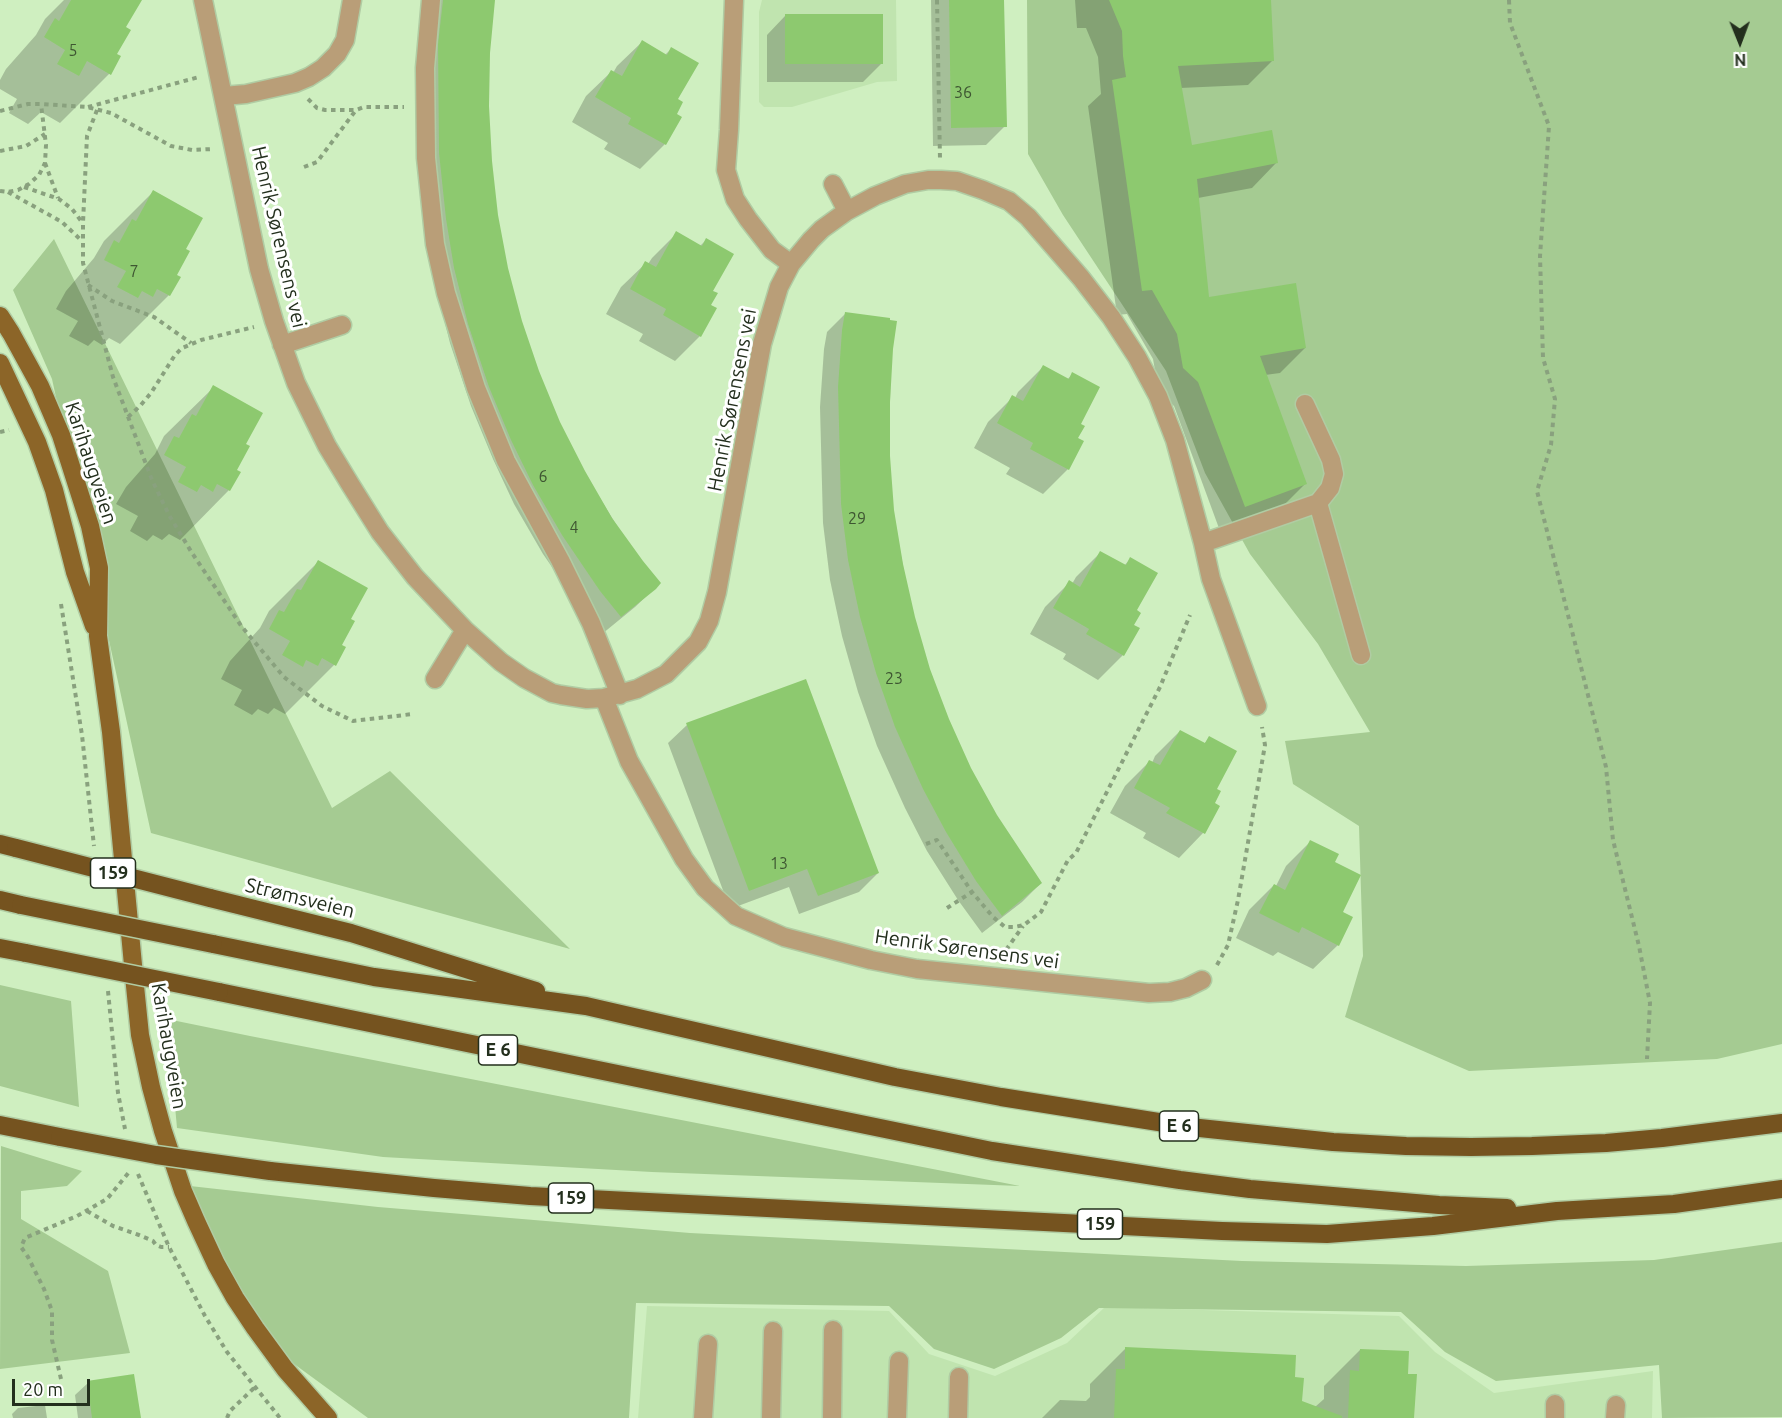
<!DOCTYPE html>
<html>
<head>
<meta charset="utf-8">
<style>
	body { margin:0 }
	#map { position:relative; width:1782px; height:1418px; overflow:hidden; background:#cfefc0; font-family:Ubuntu,sans-serif }
	canvas { display:block }
	.north { position:absolute; left:1710px; top:12px; width:60px; height:60px; -webkit-text-stroke:4px #fff; paint-order:stroke; rotate:179deg; font-size:16px; font-weight:700; line-height:24px; text-align:center; color:#232f1d }
	.north::after { content:''; display:block; margin:auto; width:21px; height:27px; background:#232f1d; clip-path:polygon(50% 0,100% 100%,50% 72%,0 100%) }
	.scale { position:absolute; left:12px; top:1379px; width:78px; height:27px; box-sizing:border-box; border:3px solid #232f1d; border-top:0; padding-left:8px; font-size:18px; line-height:21px; white-space:nowrap; color:#232f1d; -webkit-text-stroke:4px #fff; paint-order:stroke }
</style>
</head>
<body>
<div id="map">
<canvas width="1782" height="1418"></canvas>
<div class="north">N</div>
<div class="scale">20 m</div>
</div>
<script>
const context = document.querySelector('canvas').getContext('2d');
context.lineJoin = 'round';
function fill(path, color) {
  context.fillStyle = color;
  context.fill(path, 'evenodd');
}
function poly(rows) {
  const path = new Path2D();
  for (const r of rows) {
    path.moveTo(r[0], r[1]);
    for (let i = 2; i < r.length; i += 2) path.lineTo(r[i], r[i + 1]);
  }
  return path;
}
function strokePath(path, color, width, dash) {
  context.strokeStyle = color;
  context.lineWidth = width;
  context.lineCap = dash ? 'butt' : 'round';
  context.setLineDash(dash || []);
  context.stroke(path);
}
function write(font, color, halo, rows, align = 'center') {
  context.font = font + ' Ubuntu,sans-serif';
  context.lineWidth = 6;
  context.setLineDash([]);
  context.textBaseline = 'middle';
  context.strokeStyle = halo;
  context.fillStyle = color;
  for (const [text, x, y, turn = 0] of rows) {
    context.save();
    context.translate(x, y);
    context.rotate((+turn || 0) * Math.PI / 180);
    context.textAlign = isNaN(turn) ? turn : align;
    if (halo) context.strokeText(text, 0, 0);
    context.fillText(text, 0, 0);
    context.restore();
  }
}
fill(poly([
	[762,0,896,0,897,81,877,82,792,107,764,107,759,102,759,12],
	[647,1306,889,1311,929,1354,995,1376,1067,1343,1105,1307,1399,1316,1435,1352,1494,1393,1653,1371,1652,1418,638,1418]
]), '#c0e4af');
fill(poly([
	[1027,0,1782,0,1782,1044,1717,1059,1469,1071,1345,1017,1363,956,1359,826,1293,784,1285,741,1370,732,1318,644,1250,554,1205,473,1166,371,1063,215,1028,154],
	[54,239,332,808,390,771,570,949,151,833,52,379,13,290],
	[0,985,71,1001,79,1107,0,1086],
	[167,1019,250,1036,1020,1186,652,1172,383,1157,177,1128],
	[1,1146,82,1171,67,1186,21,1191,21,1219,108,1271,130,1353,0,1369],
	[190,1186,378,1207,690,1233,1242,1261,1466,1266,1654,1260,1782,1242,1782,1417,1662,1418,1659,1365,1496,1381,1445,1352,1401,1312,1099,1308,1061,1338,994,1369,934,1349,889,1306,636,1303,629,1418,368,1418,290,1361,235,1298]
]), '#a5cb92');
fill(poly([
	[64,0,140,0,124,28,109,74,60,123,41,112,28,124,9,113,17,99,0,89,0,80,6,69,36,35,45,19],
	[427,0,494,0,489,53,488,106,490,161,497,216,507,269,521,321,538,372,559,422,584,472,655,588,635,607,602,634,581,609,543,554,514,504,493,459,471,406,450,343,436,287],
	[931,0,1003,0,1005,126,986,145,933,146],
	[1075,0,1270,0,1273,60,1248,85,1180,88,1191,146,1276,163,1252,188,1198,198,1208,298,1305,348,1280,373,1265,375,1305,484,1280,509,1220,531,1174,406,1159,393,1153,359,1127,314,1117,315,1088,106,1101,94,1098,57,1086,28,1077,28],
	[785,16,882,63,863,82,767,82,767,35],
	[642,42,665,55,671,49,676,100,665,144,640,169,604,149,608,143,572,122,586,96,611,72,613,73,617,66],
	[153,192,184,250,169,295,120,344,109,338,102,345,94,340,88,346,69,336,78,321,56,309,66,291,94,258,104,241],
	[677,233,700,246,706,240,709,306,700,336,675,361,639,341,643,334,606,314,621,287,646,263,648,264,652,258],
	[846,313,891,349,889,456,892,510,913,617,929,669,948,719,970,769,996,816,1041,883,1022,902,982,933,958,900,927,851,905,808,877,746,858,692,842,636,830,580,823,523,820,407,824,349,827,332],
	[1043,367,1067,380,1072,374,1076,439,1068,469,1043,494,1006,474,1010,468,974,448,988,422,1013,397,1015,398,1018,392],
	[214,387,244,444,229,490,180,540,169,534,162,540,153,535,147,541,130,531,138,516,116,504,126,487,155,454,164,436],
	[1101,552,1124,566,1130,559,1135,611,1132,626,1123,655,1098,680,1063,659,1066,654,1030,634,1045,607,1070,582,1072,584,1076,577],
	[318,562,349,620,340,646,344,648,334,665,285,714,274,708,268,714,258,709,252,715,234,705,242,690,221,679,230,661,260,628,269,611],
	[687,725,878,873,859,892,799,914,789,887,730,909,668,743],
	[1180,731,1204,744,1209,738,1215,789,1212,804,1218,807,1203,833,1179,858,1143,838,1146,833,1110,813,1125,786,1150,761,1152,763,1155,756],
	[1310,842,1333,862,1341,913,1338,945,1313,969,1278,952,1273,956,1236,938,1249,910,1274,885,1276,886,1286,866],
	[1126,1348,1294,1378,1301,1402,1315,1407,1324,1399,1324,1386,1360,1350,1407,1375,1413,1418,1042,1418,1060,1400,1086,1401,1090,1397,1090,1384],
	[88,1383,139,1418,78,1418,75,1395],
	[45,1405,47,1418,13,1418,12,1414,18,1408]
]), '#0003');
fill(poly([
	[71,0,142,0,126,27,131,30,117,54,121,56,111,75,87,61,79,76,57,64,65,50,44,37,55,18,59,21],
	[443,0,495,0,490,53,489,106,492,161,498,215,508,268,522,321,539,371,560,422,585,471,612,518,643,561,661,583,656,589,621,617,600,591,562,535,533,485,511,440,489,387,468,324,454,268,446,219,439,153,438,44],
	[949,0,1004,0,1007,127,951,128],
	[1109,0,1271,0,1274,61,1178,66,1192,145,1272,130,1278,163,1197,179,1209,297,1296,283,1306,348,1260,356,1307,484,1245,507,1198,382,1183,368,1177,334,1152,290,1142,291,1112,80,1126,77,1123,56,1122,31],
	[785,14,883,14,883,64,785,64],
	[642,40,667,55,671,47,699,63,678,99,683,102,677,114,682,117,666,145,628,124,631,118,595,97,611,70,622,76],
	[153,190,203,218,186,249,190,251,177,275,181,277,170,296,157,289,153,297,142,291,138,298,117,287,126,271,104,260,114,240,119,243,132,219,136,221],
	[676,231,702,246,706,238,734,254,713,291,718,293,711,305,717,308,701,337,663,315,666,309,630,289,645,261,656,267],
	[845,312,890,318,890,320,897,321,893,349,890,402,890,456,894,510,903,564,915,617,930,669,949,719,971,768,997,815,1042,883,1002,916,976,881,946,832,923,789,895,727,876,673,860,617,848,560,841,504,838,387,842,330],
	[1043,365,1069,379,1072,372,1100,387,1081,424,1085,426,1078,438,1084,441,1069,470,1030,449,1033,443,997,423,1012,395,1023,401],
	[213,385,263,413,246,444,250,446,237,470,241,472,230,491,217,484,213,492,201,485,197,492,178,482,186,467,164,455,174,436,179,438,192,414,196,416],
	[1100,551,1126,565,1130,557,1158,573,1137,610,1141,613,1134,625,1140,628,1124,656,1086,634,1089,629,1053,608,1069,580,1080,587],
	[318,560,368,588,351,619,355,621,342,645,346,647,336,666,322,658,318,666,306,660,303,667,282,655,290,641,269,629,279,610,284,612,297,589,301,590],
	[806,679,879,873,818,896,807,869,749,891,686,723],
	[1180,730,1205,743,1209,736,1237,751,1217,789,1221,791,1215,803,1220,806,1205,834,1166,813,1170,808,1134,788,1149,760,1160,765],
	[1310,840,1339,854,1335,862,1361,875,1343,912,1353,917,1339,946,1302,927,1299,933,1259,913,1274,884,1285,890],
	[1125,1347,1296,1355,1295,1377,1304,1378,1302,1401,1342,1416,1342,1418,1114,1418,1116,1369,1125,1369],
	[1360,1349,1409,1351,1408,1374,1417,1374,1414,1418,1348,1418,1350,1370,1359,1371],
	[134,1374,141,1418,92,1418,87,1381]
]), '#8dc96f');
const minor = poly([
	[203,0,259,269,274,321,296,383,327,446,350,484,380,532,415,577,465,630,501,662,524,678,552,693,561,695,587,699,604,698,637,689,666,674,698,642,709,621,717,592,762,344,779,287,791,264,811,240,822,229,847,211,875,196,905,184,928,180,941,180,957,181,983,190,1009,201,1028,217,1081,278,1111,317,1137,357,1158,396,1175,440,1203,543,1211,579,1257,706],
	[431,0,425,68,426,158,435,244,446,293,476,388,506,461,560,560,591,623,620,695],
	[734,0,729,130,726,170,735,199,748,219,772,250,791,264],
	[224,96,246,94,295,83,309,77,323,68,337,54,345,40,352,0],
	[833,184,847,211],
	[282,345,342,325],
	[1305,404,1331,460,1334,474,1330,488,1318,503],
	[1203,543,1318,503,1361,655],
	[435,679,465,630],
	[604,698,629,761,684,859,705,888,736,916,784,937,871,960,917,969,1149,993,1170,992,1186,988,1202,980],
	[703,1418,708,1344],
	[771,1418,773,1331],
	[832,1418,833,1330],
	[897,1418,899,1361],
	[958,1418,959,1377],
	[1555,1418,1555,1404],
	[1615,1418,1616,1405]
]);
const major = poly([
	[0,316,11,333,40,386,61,435,90,526,99,568,98,636,111,732,135,986,140,1035,151,1087,163,1131,183,1191,196,1221,216,1264,235,1298,255,1328,285,1369,328,1418],
	[0,363,37,442,54,490,75,572,94,626]
]);
const highway = poly([
	[0,844,16,848],
	[210,898,351,933,536,991],
	[0,900,21,905],
	[213,944,374,977,586,1006,895,1077,1001,1097,1190,1127,1333,1142,1406,1146,1471,1147,1532,1146,1606,1143,1662,1138,1782,1123],
	[0,948,26,953],
	[219,992,992,1151,1180,1180,1250,1189,1439,1205,1507,1208],
	[0,1125,60,1137],
	[270,1171,434,1188,530,1196,1222,1231,1327,1234,1433,1226,1557,1211,1674,1204,1782,1189]
]);
strokePath(minor, '#b0cca3', 21);
strokePath(major, '#b0cca3', 21);
strokePath(highway, '#b0cca3', 21);
strokePath(poly([
	[937,0,940,159],
	[1509,0,1510,23,1549,126,1540,256,1543,358,1555,399,1551,445,1537,491,1606,767,1613,840,1639,946,1650,1003,1647,1059],
	[308,99,317,108,325,110,356,110,364,107,404,107],
	[88,107,199,77],
	[97,110,87,136,83,223,83,263,113,377,152,480,169,515,192,553,242,627,284,677,322,706,353,721,413,714],
	[0,111,28,104,41,104,87,107,111,113,171,146,192,150,213,149],
	[0,151,26,146,45,134],
	[45,163,58,198],
	[304,167,317,162,356,110],
	[24,187,59,199,72,209,82,222],
	[0,191,8,192,18,190,29,184,39,175,45,163,46,145,41,104],
	[8,192,62,222,82,241],
	[88,285,112,301,154,317,191,343],
	[128,417,140,406,151,393,175,355,182,348,201,340,254,327],
	[0,432,9,430],
	[61,604,82,735,94,846],
	[926,844,937,840,972,892,993,917,1005,927,1014,927,1024,925,1041,912,1068,860,1076,853,1160,687,1190,615],
	[947,908,972,892],
	[1001,957,1023,926],
	[1217,965,1228,945,1238,900,1265,745,1262,727],
	[108,991,118,1093,125,1129],
	[138,1174,169,1247,205,1316,227,1352,280,1418],
	[87,1211,113,1226,139,1235,153,1241,156,1245,161,1247,169,1247],
	[61,1379,52,1340,52,1311,44,1289,28,1257,21,1247,25,1238,77,1216,107,1199,130,1171],
	[227,1418,230,1411,255,1387]
]), '#89a17e', 4, [4.5, 4.5]);
strokePath(minor, '#b99e78', 18);
strokePath(major, '#8c6528', 18);
strokePath(highway, '#75531f', 18);
const highwayBridge = poly([
	[16,848,210,898],
	[21,905,213,944],
	[26,953,219,992],
	[60,1137,156,1155,270,1171]
]);
strokePath(highwayBridge, '#b0cca3', 21, []);
strokePath(highwayBridge, '#75531f', 18);
write('16px', '#3e5632', null, [
	["5",73,51],
	["36",963,93],
	["7",134,272],
	["6",543,477],
	["29",857,519],
	["4",574,528],
	["23",894,679],
	["13",779,864]
]);
for (const [x, y, w] of [
	[113,873,45],
	[498,1050,39],
	[1179,1126,39],
	[571,1198,45],
	[1100,1224,45]
]) {
  const box = new Path2D();
  box.roundRect(x - w / 2, y - 15, w, 30, 4.5);
  context.fillStyle = '#fff';
  context.fill(box);
  strokePath(box, '#232f1d', 1.5);
}
write('bold 18px', '#232f1d', null, [
	["159",113,873],
	["E 6",498,1050],
	["E 6",1179,1126],
	["159",571,1198],
	["159",1100,1224]
]);
write('20px', '#232f1d', '#fff', [
	["Henrik Sørensens vei",279,237,77],
	["Henrik Sørensens vei",732,400,-79],
	["Karihaugveien",91,463,72],
	["Strømsveien",300,898,14],
	["Henrik Sørensens vei",967,949,8],
	["Karihaugveien",169,1046,80]
]);
</script>
</body>
</html>
